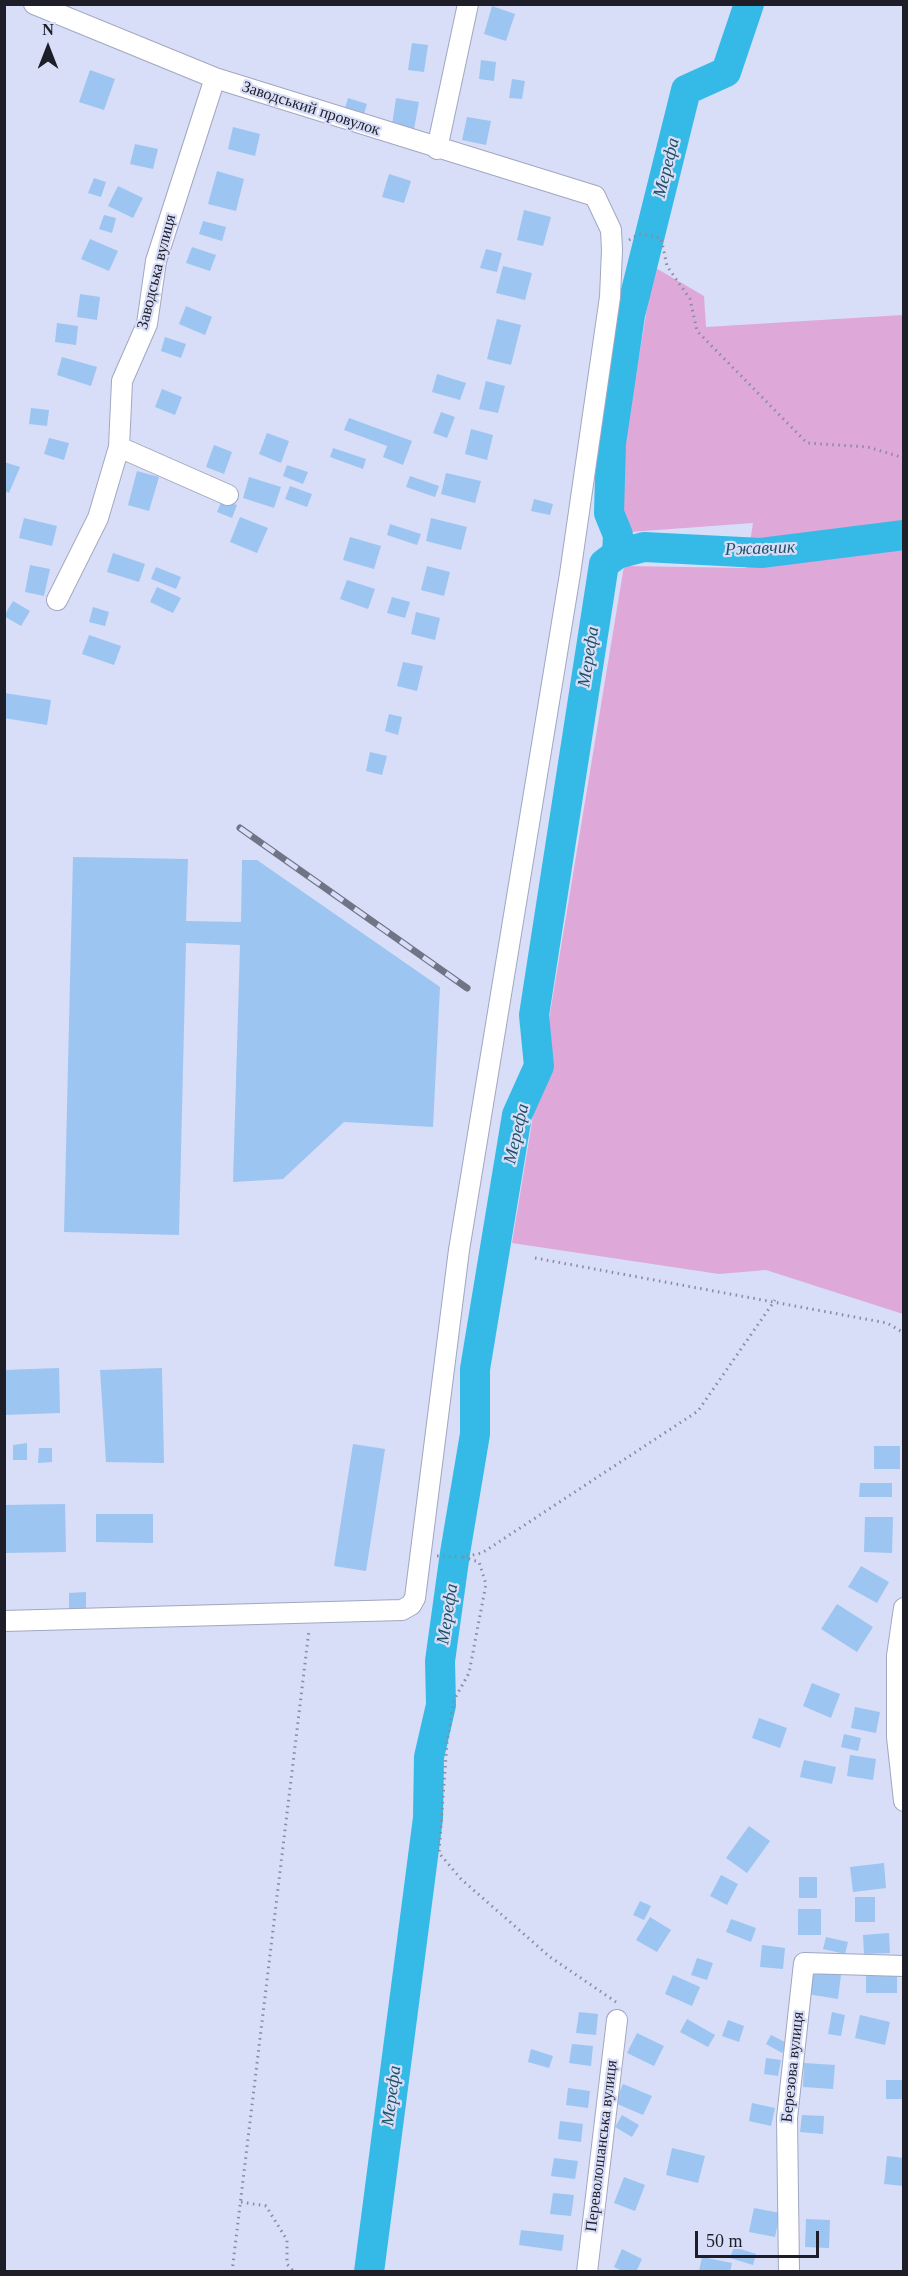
<!DOCTYPE html>
<html>
<head>
<meta charset="utf-8">
<style>
	body { margin:0 }
	#map { position:relative; width:908px; height:2276px; overflow:hidden; background:#d8ddf8; font-family:"Times New Roman",serif }
	canvas { display:block }
	.frame { position:absolute; inset:0; border:6px solid #1d1e28; pointer-events:none }
	.north { position:absolute; left:18px; top:18px; width:60px; height:60px; -webkit-text-stroke:4px #d8ddf8; paint-order:stroke; rotate:0deg; font-size:16px; font-weight:700; line-height:24px; text-align:center; color:#1d1e28 }
	.north::after { content:''; display:block; margin:auto; width:21px; height:27px; background:#1d1e28; clip-path:polygon(50% 0,100% 100%,50% 72%,0 100%) }
	.scale { position:absolute; left:695px; top:2231px; width:124px; height:27px; box-sizing:border-box; border:3px solid #1d1e28; border-top:0; padding-left:8px; font-size:18px; line-height:21px; white-space:nowrap; color:#1d1e28; -webkit-text-stroke:4px #d8ddf8; paint-order:stroke }
</style>
</head>
<body>
<div id="map">
<canvas width="908" height="2276"></canvas>
<div class="frame"></div>
<div class="north">N</div>
<div class="scale">50 m</div>
</div>
<script>
const context = document.querySelector('canvas').getContext('2d');
context.lineJoin = 'round';
function fill(path, color) {
  context.fillStyle = color;
  context.fill(path, 'evenodd');
}
function poly(rows) {
  const path = new Path2D();
  for (const r of rows) {
    path.moveTo(r[0], r[1]);
    for (let i = 2; i < r.length; i += 2) path.lineTo(r[i], r[i + 1]);
  }
  return path;
}
function strokePath(path, color, width, dash) {
  context.strokeStyle = color;
  context.lineWidth = width;
  context.lineCap = dash ? 'butt' : 'round';
  context.setLineDash(dash || []);
  context.stroke(path);
}
function write(font, color, halo, rows, align = 'center') {
  context.font = font + ' "Times New Roman",serif';
  context.lineWidth = 4.5;
  context.setLineDash([]);
  context.textBaseline = 'middle';
  context.strokeStyle = halo;
  context.fillStyle = color;
  for (const [text, x, y, turn = 0] of rows) {
    context.save();
    context.translate(x, y);
    context.rotate((+turn || 0) * Math.PI / 180);
    context.textAlign = isNaN(turn) ? turn : align;
    if (halo) context.strokeText(text, 0, 0);
    context.fillText(text, 0, 0);
    context.restore();
  }
}
fill(poly([
	[654,267,704,296,706,327,903,315,903,1314,766,1270,719,1274,512,1243,624,566,746,568,753,523,630,532,614,505]
]), '#dea8d8');
strokePath(poly([
	[617,554,644,547,761,553,904,535],
	[369,2272,428,1818,429,1757,441,1705,440,1661,455,1553,475,1434,475,1369,517,1115,539,1066,534,1015,604,564,617,554,618,535,609,513,611,443,630,315,686,90,726,72,749,4]
]), '#35bae7', 30);
fill(poly([
	[492,6,515,14,506,41,484,34],
	[412,43,428,45,424,72,408,70],
	[481,60,496,62,494,81,479,79],
	[90,70,115,79,104,110,79,102],
	[512,79,525,81,522,99,509,98],
	[348,98,367,104,362,120,343,114],
	[396,98,419,102,414,129,392,125],
	[467,117,491,121,486,145,462,140],
	[233,127,260,134,255,156,228,149],
	[135,144,158,149,153,169,130,164],
	[217,171,244,179,236,211,208,204],
	[389,174,411,181,404,203,382,197],
	[94,178,106,182,101,197,88,193],
	[118,186,143,198,133,218,108,206],
	[524,210,551,217,543,246,517,240],
	[104,215,116,218,112,233,99,229],
	[203,221,226,227,222,241,199,234],
	[90,239,118,251,109,271,81,259],
	[192,247,216,255,210,271,186,263],
	[486,249,502,253,497,272,480,268],
	[503,266,532,273,525,300,496,293],
	[80,294,100,297,97,320,77,317],
	[186,306,212,317,205,335,179,324],
	[497,319,521,325,511,365,487,359],
	[57,323,78,326,76,345,55,342],
	[165,337,186,344,181,358,161,351],
	[62,357,97,367,91,386,57,375],
	[437,374,466,383,460,400,432,392],
	[486,381,505,386,498,413,479,409],
	[162,389,182,397,175,415,155,407],
	[31,408,49,410,47,426,29,424],
	[441,412,455,417,447,438,433,433],
	[349,418,412,441,403,465,383,457,387,446,344,430],
	[471,429,493,435,487,460,465,454],
	[267,433,289,441,281,463,259,454],
	[49,438,69,443,64,460,44,454],
	[214,445,232,452,224,474,206,467],
	[333,448,366,459,363,469,330,457],
	[4,462,20,467,9,493,4,491],
	[287,465,308,472,303,484,283,476],
	[137,471,159,477,149,511,128,505],
	[446,473,481,481,475,503,441,494],
	[410,476,439,486,435,497,406,487],
	[249,477,281,487,274,508,243,498],
	[290,486,312,494,307,507,285,499],
	[534,499,553,504,550,515,531,511],
	[222,500,237,505,232,518,217,512],
	[240,517,268,528,257,553,230,542],
	[24,518,57,526,52,546,19,538],
	[431,518,467,527,461,550,426,541],
	[390,524,421,534,417,545,387,535],
	[350,537,381,546,374,569,343,560],
	[113,553,145,564,139,582,107,572],
	[30,565,50,569,44,596,25,592],
	[427,566,450,572,444,596,421,590],
	[156,567,181,577,176,589,151,579],
	[347,580,375,589,368,609,340,599],
	[157,587,181,598,173,613,150,602],
	[392,597,410,602,405,618,387,613],
	[13,601,30,611,21,626,4,616],
	[93,607,109,612,105,626,89,622],
	[416,612,440,618,435,640,411,634],
	[89,635,121,646,114,665,82,654],
	[403,662,423,666,417,691,397,686],
	[4,693,51,700,47,725,4,718],
	[389,714,402,717,398,735,385,731],
	[370,752,387,756,382,775,366,771],
	[73,857,188,859,186,921,241,922,242,860,257,860,440,987,433,1127,344,1122,283,1179,233,1182,240,945,186,943,179,1235,64,1232],
	[59,1368,60,1413,4,1415,4,1370],
	[162,1368,164,1463,106,1462,100,1370],
	[27,1443,27,1460,13,1460,13,1445],
	[353,1444,385,1449,366,1571,334,1566],
	[874,1446,900,1446,900,1469,874,1469],
	[39,1448,52,1448,52,1462,38,1463],
	[860,1483,892,1483,892,1497,859,1497],
	[65,1504,66,1552,4,1553,4,1505],
	[96,1514,153,1514,153,1543,96,1542],
	[865,1517,893,1517,892,1553,864,1552],
	[861,1566,889,1582,877,1603,848,1587],
	[86,1592,86,1610,69,1610,69,1593],
	[837,1604,873,1627,857,1652,821,1629],
	[812,1683,840,1694,831,1718,803,1706],
	[855,1707,880,1712,876,1733,851,1728],
	[759,1718,787,1728,780,1748,752,1738],
	[844,1734,861,1738,858,1751,841,1747],
	[850,1755,876,1759,873,1780,847,1776],
	[804,1760,836,1767,832,1784,800,1777],
	[749,1826,770,1841,747,1873,726,1858],
	[884,1863,886,1888,853,1892,850,1867],
	[721,1875,738,1884,727,1905,710,1896],
	[799,1877,817,1877,817,1898,799,1898],
	[855,1897,875,1897,875,1922,855,1922],
	[640,1901,651,1906,644,1920,633,1915],
	[798,1909,821,1909,821,1935,798,1935],
	[650,1917,671,1930,657,1952,636,1940],
	[731,1919,756,1928,751,1942,726,1932],
	[889,1933,890,1953,864,1954,863,1935],
	[826,1937,848,1942,845,1954,823,1949],
	[762,1945,785,1948,783,1969,760,1967],
	[697,1958,713,1963,707,1980,691,1975],
	[811,1970,841,1975,838,1999,807,1994],
	[866,1972,897,1972,897,1993,866,1993],
	[673,1975,700,1987,692,2006,665,1994],
	[579,2012,598,2014,596,2035,576,2033],
	[832,2012,845,2015,841,2036,828,2034],
	[860,2015,890,2022,885,2045,855,2038],
	[687,2019,715,2035,708,2047,680,2032],
	[728,2020,744,2026,739,2042,722,2036],
	[637,2033,664,2046,654,2066,627,2053],
	[771,2035,787,2043,782,2053,766,2044],
	[572,2044,593,2046,591,2066,569,2063],
	[531,2049,553,2056,549,2068,528,2062],
	[766,2058,781,2060,778,2076,764,2074],
	[804,2063,835,2065,833,2089,803,2087],
	[886,2080,904,2080,904,2099,886,2099],
	[623,2084,652,2096,643,2115,615,2103],
	[568,2088,590,2091,588,2108,566,2105],
	[752,2103,775,2108,771,2126,749,2121],
	[622,2115,639,2125,632,2137,615,2127],
	[802,2115,824,2116,823,2134,800,2132],
	[560,2121,583,2124,581,2142,558,2139],
	[672,2148,705,2156,698,2183,666,2175],
	[887,2156,904,2158,904,2186,884,2184],
	[554,2158,578,2161,575,2179,551,2176],
	[624,2177,645,2185,635,2211,614,2203],
	[553,2193,574,2195,571,2216,550,2214],
	[754,2208,780,2213,775,2237,749,2232],
	[806,2219,830,2220,829,2248,805,2247],
	[521,2230,564,2235,562,2251,519,2245],
	[734,2247,756,2254,753,2265,730,2258],
	[622,2249,642,2259,636,2272,624,2272,614,2267],
	[702,2257,732,2263,730,2272,699,2271]
]), '#9dc5f1');
const minor = poly([
	[437,149,468,4],
	[119,447,228,495],
	[57,600,98,518,119,447,122,381,147,324,156,261,215,78],
	[904,1608,897,1656,897,1737,904,1801],
	[4,1621,402,1610,411,1605,415,1598,459,1250,570,574,610,297,612,250,611,230,595,196,215,78,34,4],
	[587,2272,617,2020],
	[789,2272,787,2118,804,1963,904,1966]
]);
strokePath(minor, '#a2a7c1', 22);
strokePath(poly([
	[629,240,639,234,661,238,667,266,690,299,697,331,807,443,868,447,904,458],
	[535,1258,887,1323,904,1333],
	[437,1556,463,1557,482,1553,698,1411,775,1300],
	[463,1557,479,1562,486,1584,469,1673,454,1700,447,1742,439,1853,461,1879,550,1957,616,2002],
	[241,2202,266,2206,287,2240,287,2264,294,2272],
	[232,2272,309,1630]
]), '#888c9f', 3, [1.5, 4.5]);
strokePath(minor, '#fff', 20);
const rail = poly([
	[240,828,467,988]
]);
strokePath(rail, '#717486', 7);
strokePath(rail, '#d8ddf8', 4.5, [14]);
write('16px', '#1d1e28', '#d8ddf8', [
	["Заводський провулок",311,109,18],
	["Заводська вулиця",157,272,-76],
	["Березова вулиця",793,2067,-84],
	["Переволошанська вулиця",602,2146,-83]
]);
write('italic 18px', '#1d5164', '#d8ddf8', [
	["Мерефа",667,168,-76],
	["Ржавчик",760,549,-2],
	["Мерефа",589,657,-81],
	["Мерефа",517,1134,-77],
	["Мерефа",448,1614,-81],
	["Мерефа",392,2096,-83]
]);
</script>
</body>
</html>
